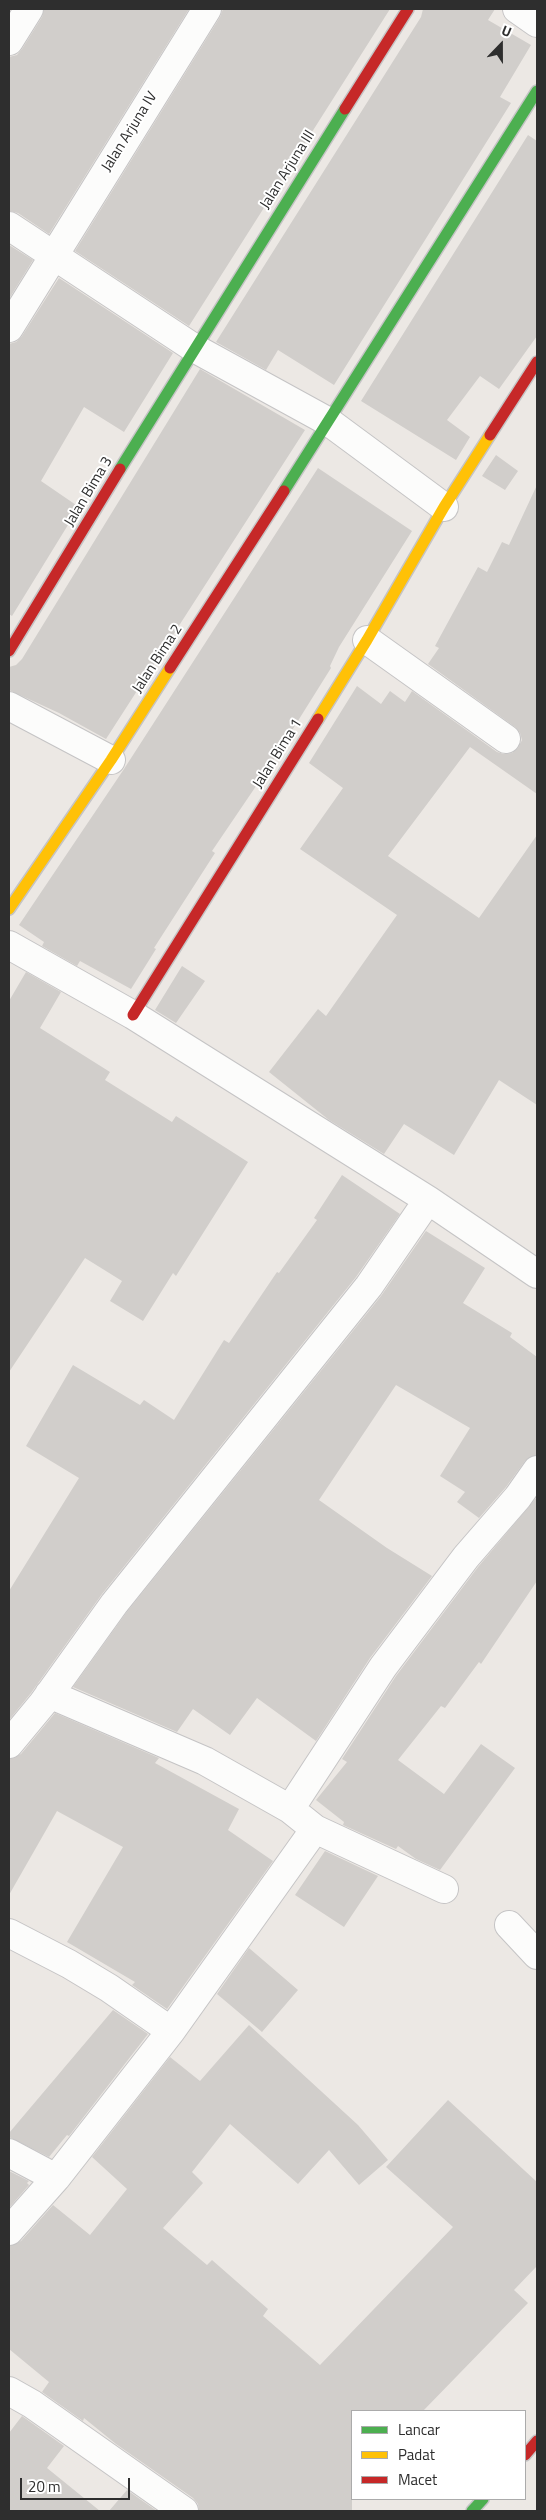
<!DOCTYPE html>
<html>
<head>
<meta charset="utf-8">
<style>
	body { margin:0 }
	#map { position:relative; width:546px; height:2520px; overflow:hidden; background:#ece8e4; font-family:"Titillium Web",sans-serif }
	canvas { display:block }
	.frame { position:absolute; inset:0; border:10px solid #2e2e2e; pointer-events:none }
	.legend { position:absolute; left:351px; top:2410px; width:175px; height:90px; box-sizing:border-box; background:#fff; border:1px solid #ababab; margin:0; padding:6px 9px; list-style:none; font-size:15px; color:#2e2e2e }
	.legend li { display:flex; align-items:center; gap:10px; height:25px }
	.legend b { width:25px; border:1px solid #ababab }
	.north { position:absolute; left:476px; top:20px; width:50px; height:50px; -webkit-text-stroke:4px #fff; paint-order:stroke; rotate:22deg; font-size:14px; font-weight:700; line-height:20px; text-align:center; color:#2e2e2e }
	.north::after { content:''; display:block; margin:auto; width:18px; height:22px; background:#2e2e2e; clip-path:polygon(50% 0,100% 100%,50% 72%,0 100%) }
	.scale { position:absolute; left:20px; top:2478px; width:110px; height:22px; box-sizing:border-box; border:2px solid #2e2e2e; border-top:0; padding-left:6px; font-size:15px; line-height:18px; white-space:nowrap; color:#2e2e2e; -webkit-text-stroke:4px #fff; paint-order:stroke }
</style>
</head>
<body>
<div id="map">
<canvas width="546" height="2520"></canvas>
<div class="frame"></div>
<ul class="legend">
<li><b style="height:6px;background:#4caf50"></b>Lancar</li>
<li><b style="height:6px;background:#ffc107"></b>Padat</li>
<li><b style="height:6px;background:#c62828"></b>Macet</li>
</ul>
<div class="north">U</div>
<div class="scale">20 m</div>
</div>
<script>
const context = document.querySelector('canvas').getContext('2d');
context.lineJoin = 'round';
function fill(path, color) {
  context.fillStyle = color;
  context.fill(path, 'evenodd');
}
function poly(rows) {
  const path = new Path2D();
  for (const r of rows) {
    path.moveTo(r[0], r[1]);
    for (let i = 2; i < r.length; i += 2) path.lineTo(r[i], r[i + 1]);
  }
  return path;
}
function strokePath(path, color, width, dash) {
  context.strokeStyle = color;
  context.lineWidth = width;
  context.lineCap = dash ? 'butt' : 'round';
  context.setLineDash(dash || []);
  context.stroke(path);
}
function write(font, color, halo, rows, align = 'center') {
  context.font = font + ' "Titillium Web",sans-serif';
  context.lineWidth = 4;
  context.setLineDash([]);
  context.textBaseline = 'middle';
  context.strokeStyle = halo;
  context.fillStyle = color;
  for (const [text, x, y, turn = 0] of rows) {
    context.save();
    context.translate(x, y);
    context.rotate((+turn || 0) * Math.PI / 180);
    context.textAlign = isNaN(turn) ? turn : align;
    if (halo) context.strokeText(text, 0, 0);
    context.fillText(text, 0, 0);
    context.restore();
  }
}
fill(poly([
	[44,9,189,9,49,234,18,213,9,211,9,57,17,55,22,49,42,17],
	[223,9,390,9,189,326,75,251,220,17],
	[423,9,495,9,488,20,531,45,500,97,511,103,334,385,278,350,266,370,216,342,421,17],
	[528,135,537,141,537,336,499,389,480,376,447,420,470,437,456,460,361,401],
	[9,245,33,260,9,299],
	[59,278,173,353,124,432,84,407,41,481,79,507,12,616,9,614,9,344,16,342,22,336],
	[200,369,305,430,106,739,59,713,9,690,9,667,16,665,22,659],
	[496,455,518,471,505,490,482,476],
	[318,468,412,531,339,647,330,666,331,668,271,764,212,851,215,853,154,948,156,949,131,989,80,961,77,966,42,946,44,942,19,925,124,769],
	[537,485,537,794,470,747,388,856,479,918,537,835,537,1105,499,1080,454,1155,404,1124,384,1154,329,1120,269,1072,318,1009,326,1016,397,915,300,849,343,788,309,763,357,686,381,704,390,691,405,702,412,691,497,752,504,754,512,753,518,748,522,740,520,733,515,727,428,664,439,648,435,646,478,567,487,572,502,542,509,545],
	[182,966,205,981,176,1023,155,1010],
	[26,972,61,992,40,1028,110,1072,105,1080,172,1122,176,1116,248,1162,176,1276,173,1273,143,1321,110,1301,122,1281,85,1258,9,1372,9,1001],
	[342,1175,400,1214,356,1277,102,1594,31,1693,9,1720,9,1591,79,1478,26,1446,73,1365,140,1405,144,1400,174,1420,224,1340,229,1343,277,1272,279,1273,317,1220,314,1218],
	[426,1231,485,1268,463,1303,512,1333,510,1337,537,1357,537,1455,525,1461,506,1487,479,1518,457,1502,465,1492,440,1476,470,1428,396,1385,319,1500,387,1548,432,1576,370,1658,316,1741,257,1698,230,1735,193,1709,177,1732,73,1687,126,1613,381,1296],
	[537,1497,537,1581,481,1664,479,1662,445,1708,441,1706,398,1760,444,1794,481,1744,515,1768,440,1870,416,1859,398,1846,396,1849,343,1825,344,1822,316,1800,347,1762,342,1759,396,1676,478,1567],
	[55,1713,159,1758,155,1763,239,1809,228,1830,273,1861,167,2009,132,1985,135,1982,67,1942,123,1847,57,1811,9,1895,9,1759,21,1754],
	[325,1851,378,1876,344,1927,295,1895],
	[249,1948,298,1990,262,2032,217,1994],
	[113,2010,148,2034,69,2136,67,2135,49,2157,9,2137,9,2133],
	[249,2025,358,2125,388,2160,359,2185,329,2150,298,2184,230,2124,192,2172,203,2183,163,2228,207,2265,212,2260,268,2309,263,2316,320,2365,453,2227,386,2167,448,2100,537,2182,537,2266,514,2290,528,2303,423,2411,352,2411,352,2511,199,2511,198,2504,193,2498,116,2444,84,2418,83,2421,42,2392,49,2382,9,2349,9,2246,21,2241,53,2205,90,2235,127,2189,92,2157,170,2057,200,2081],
	[9,2171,29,2181,27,2183,29,2185,9,2208],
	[22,2416,64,2446,47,2468,100,2511,9,2511,9,2433],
	[127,2490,157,2511,109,2511]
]), '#d1cecb');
const street = poly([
	[517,9,537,23],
	[9,41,29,9],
	[9,226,194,348,329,422,444,507],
	[9,328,207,9],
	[367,640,506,739],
	[9,706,111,760],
	[9,945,133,1015,428,1200,537,1274],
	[49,1694,205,1761,290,1809,315,1829,444,1889],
	[9,1744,43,1703,114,1604,369,1286,428,1200],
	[290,1809,383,1667,466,1557,518,1497,537,1470],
	[509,1925,537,1955],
	[9,1933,69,1964,109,1988,171,2031],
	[9,2153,56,2178],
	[9,2231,56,2178,171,2031,315,1829],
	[9,2391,32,2404,184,2511]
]);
const fast = poly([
	[120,469,345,109],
	[284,491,537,91],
	[472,2511,483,2499]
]);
const slow = poly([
	[318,719,367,640,444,507,490,435],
	[9,909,111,760,170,668]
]);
const jam = poly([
	[345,109,408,9],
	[490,435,537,362],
	[9,651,120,469],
	[170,668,284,491],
	[133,1015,318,719],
	[525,2455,537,2441]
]);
strokePath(street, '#c5c4c5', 30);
strokePath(fast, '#c5c4c5', 14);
strokePath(slow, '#c5c4c5', 14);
strokePath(jam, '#c5c4c5', 14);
strokePath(street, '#fcfcfb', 28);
strokePath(fast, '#4caf50', 11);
strokePath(slow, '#ffc107', 11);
strokePath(jam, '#c62828', 11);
write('15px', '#2e2e2e', '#fff', [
	["Jalan Arjuna IV",130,132,-58],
	["Jalan Arjuna III",288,170,-58],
	["Jalan Bima 3",89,492,-59],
	["Jalan Bima 2",158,659,-57],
	["Jalan Bima 1",278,754,-58]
]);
</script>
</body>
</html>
